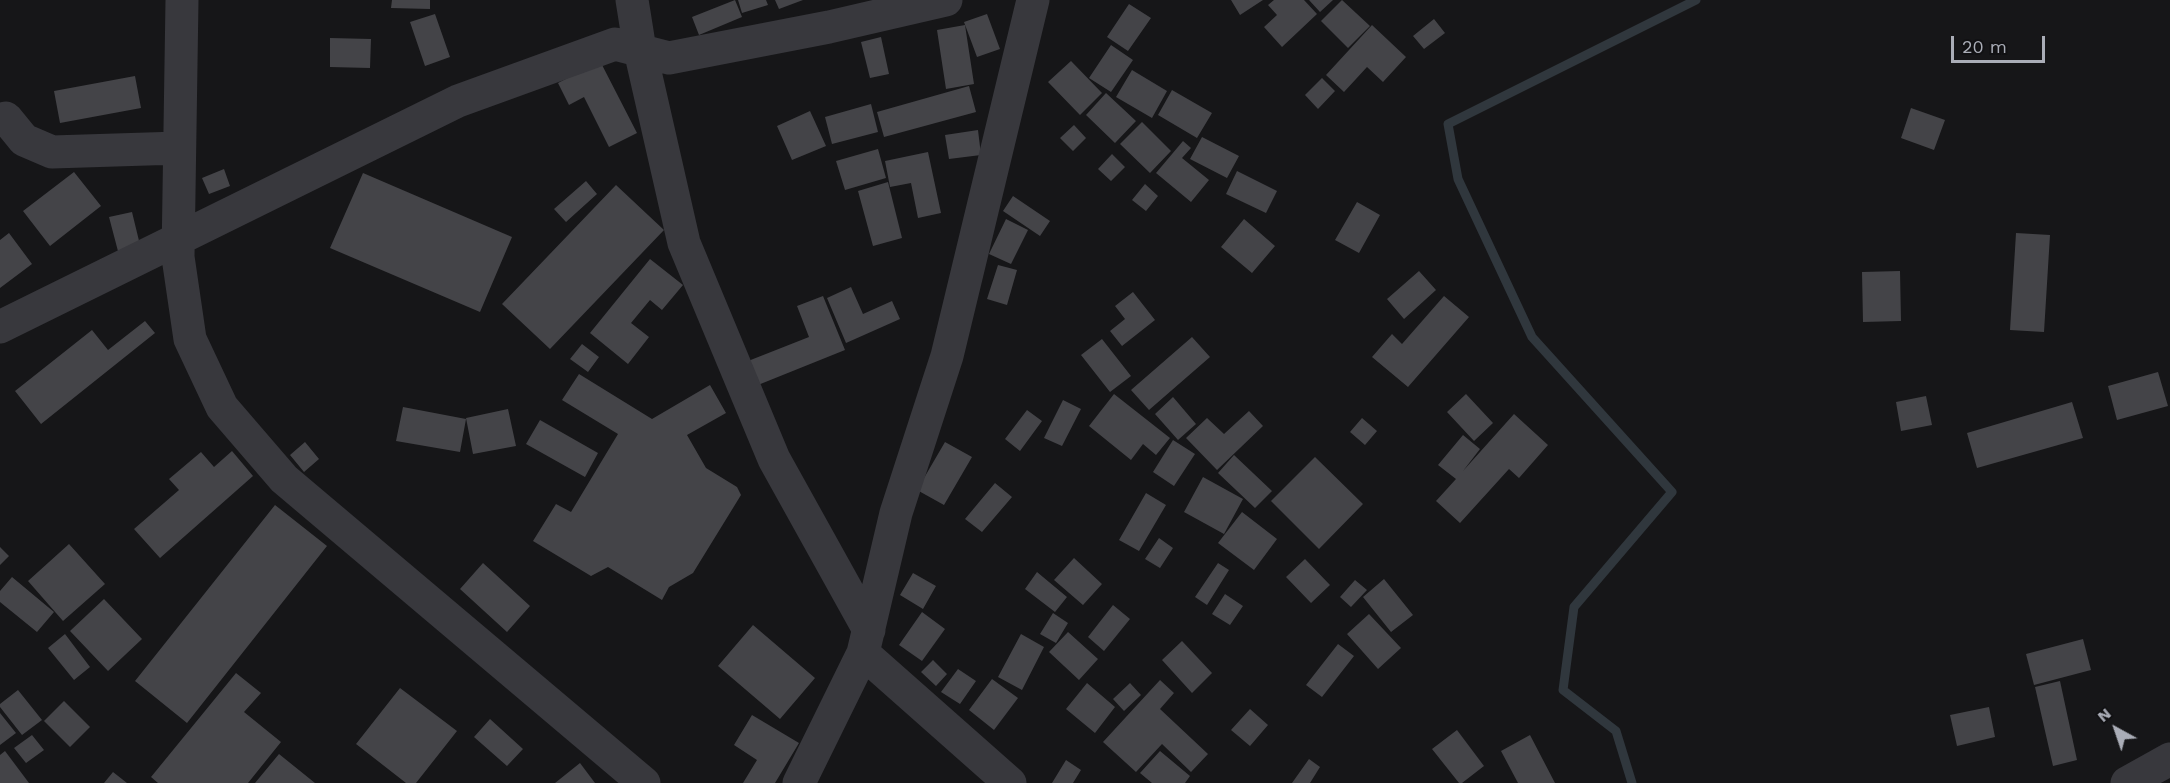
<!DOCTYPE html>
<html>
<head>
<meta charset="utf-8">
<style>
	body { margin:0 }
	#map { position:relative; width:2170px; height:783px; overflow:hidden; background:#161618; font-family:"Work Sans",sans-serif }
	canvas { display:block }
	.north { position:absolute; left:2086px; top:699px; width:60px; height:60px; -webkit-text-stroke:4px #111113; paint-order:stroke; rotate:320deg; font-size:16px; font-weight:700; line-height:24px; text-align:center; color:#aaadb7 }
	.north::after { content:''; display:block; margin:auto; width:21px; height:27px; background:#aaadb7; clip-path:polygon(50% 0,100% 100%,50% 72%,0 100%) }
	.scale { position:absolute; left:1951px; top:36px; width:94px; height:27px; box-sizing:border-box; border:3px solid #aaadb7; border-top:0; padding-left:8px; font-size:18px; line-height:21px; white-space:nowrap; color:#aaadb7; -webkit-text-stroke:4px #111113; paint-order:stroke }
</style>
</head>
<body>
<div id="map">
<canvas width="2170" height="783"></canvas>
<div class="north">N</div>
<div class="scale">20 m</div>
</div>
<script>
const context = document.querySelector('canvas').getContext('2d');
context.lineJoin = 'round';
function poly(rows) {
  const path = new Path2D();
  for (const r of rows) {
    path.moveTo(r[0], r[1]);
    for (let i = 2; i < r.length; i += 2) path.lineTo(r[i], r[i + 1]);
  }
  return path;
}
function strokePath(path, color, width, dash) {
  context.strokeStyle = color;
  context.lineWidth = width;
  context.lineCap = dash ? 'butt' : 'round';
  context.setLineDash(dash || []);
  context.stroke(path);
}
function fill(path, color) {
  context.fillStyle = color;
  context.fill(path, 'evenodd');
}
strokePath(poly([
	[1632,783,1616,731,1563,690,1574,607,1672,492,1532,337,1458,179,1448,124,1696,0]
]), '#30373d', 9);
fill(poly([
	[392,0,430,0,430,9,391,8],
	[735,0,742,17,699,35,692,17],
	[738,0,766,0,768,5,742,13],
	[775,0,803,0,779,9],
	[1231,0,1263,0,1240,15],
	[1274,0,1304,0,1317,14,1282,47,1264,27,1277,15,1268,5],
	[1309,0,1333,0,1320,12],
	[1342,0,1370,26,1348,48,1321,21],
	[1129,4,1151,18,1128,51,1107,37],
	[435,14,450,57,425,66,410,22],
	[987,14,1000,49,977,57,964,22],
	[1434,19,1445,33,1424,49,1413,36],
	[965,25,974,84,946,89,937,30],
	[1372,25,1406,57,1383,82,1367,67,1344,92,1326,75],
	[881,37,889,74,870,78,861,42],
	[330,38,371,39,370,68,330,67],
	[1111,45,1133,60,1111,92,1089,78],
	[600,61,637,133,609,147,584,97,569,105,558,83],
	[1071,61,1102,93,1080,115,1048,82],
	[1132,70,1167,91,1152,118,1116,97],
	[135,76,141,108,60,123,54,91],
	[1322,78,1335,91,1318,109,1305,95],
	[969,86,976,112,884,137,877,112],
	[1172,90,1212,113,1197,138,1158,115],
	[1106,93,1136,121,1115,143,1086,115],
	[871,104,878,132,832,144,825,117],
	[1911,108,1945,120,1934,150,1901,138],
	[810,111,826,146,792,160,777,126],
	[1142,122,1171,151,1150,173,1120,144],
	[1074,125,1086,138,1073,151,1060,138],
	[978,130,981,155,949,159,945,135],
	[1202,137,1239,156,1227,178,1190,159],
	[1183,141,1191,148,1182,158,1209,180,1191,202,1156,173],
	[878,149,886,178,845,190,836,161],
	[928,152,941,213,918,218,911,183,890,187,885,161],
	[1112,154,1125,167,1111,181,1098,169],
	[224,169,230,186,209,194,202,178],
	[1237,171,1277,191,1266,213,1226,194],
	[74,172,101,206,50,246,23,211],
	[363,173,512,237,480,312,330,248],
	[586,181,597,194,566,222,554,209],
	[888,182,902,238,873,246,858,191],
	[1145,184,1158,196,1146,211,1132,200],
	[616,185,664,230,550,349,502,304],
	[1013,196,1050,221,1040,236,1003,211],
	[1357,202,1380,215,1359,253,1335,240],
	[132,212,141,249,119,255,109,217],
	[1006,219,1028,230,1011,264,989,254],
	[1244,219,1275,246,1252,273,1221,247],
	[9,233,32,264,0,288,0,240],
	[2016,233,2050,235,2044,332,2010,330],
	[650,259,683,285,662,310,650,300,631,323,649,337,628,364,590,333],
	[998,265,1017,270,1007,305,987,299],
	[1419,271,1436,290,1404,319,1387,299],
	[1900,271,1901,321,1863,322,1862,272],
	[851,287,863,314,892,301,900,319,846,343,827,298],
	[1133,292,1155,320,1122,346,1110,331,1125,319,1115,306],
	[823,296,845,350,753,387,743,363,809,337,797,306],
	[1444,296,1469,317,1408,387,1372,357,1392,334,1402,344],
	[145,321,155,333,41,424,15,391,92,330,108,350],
	[1192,337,1210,357,1149,410,1131,390],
	[1102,339,1131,376,1110,392,1081,355],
	[582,344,599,357,588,372,570,359],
	[2158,372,2168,406,2117,420,2108,386],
	[579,374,652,419,710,385,726,413,687,435,706,468,737,487,741,495,693,573,669,587,662,600,608,567,591,576,533,541,556,504,571,512,618,434,562,400],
	[1114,394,1170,438,1156,455,1143,444,1131,460,1089,426],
	[1466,394,1493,423,1474,441,1447,412],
	[1926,396,1932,425,1901,431,1896,402],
	[1173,397,1196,424,1178,440,1155,414],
	[1063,400,1081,409,1062,446,1044,438],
	[2072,402,2083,438,1977,468,1967,433],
	[403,407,466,419,460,452,396,441],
	[508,409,516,446,473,454,466,418],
	[1027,410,1042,421,1020,451,1005,439],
	[1249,411,1263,426,1217,470,1186,438,1207,418,1224,434],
	[1514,414,1548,445,1519,478,1509,469,1460,523,1436,501,1456,479,1438,465,1463,435,1480,449,1463,471],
	[1362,418,1377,431,1365,445,1350,432],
	[540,420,598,453,585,477,526,444],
	[1173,440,1195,454,1174,486,1153,472],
	[305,442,319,459,304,472,290,455],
	[945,442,972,457,944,505,917,490],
	[232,451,253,476,160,558,134,529,179,490,169,479,201,452,214,467],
	[1234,455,1272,491,1255,508,1218,473],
	[1315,457,1363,504,1319,549,1271,501],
	[1203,477,1243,499,1224,534,1184,512],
	[995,483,1012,497,982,532,965,519],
	[1146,493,1166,505,1139,551,1119,540],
	[275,505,327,546,187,723,135,681],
	[1242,512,1277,539,1254,570,1218,543],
	[1159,538,1173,548,1160,568,1145,559],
	[69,544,105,584,63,621,28,581],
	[0,547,9,556,0,565],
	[1074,558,1102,584,1083,605,1054,580],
	[1305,559,1330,585,1311,603,1286,577],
	[483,563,530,606,507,632,460,589],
	[1218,563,1229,570,1207,605,1195,597],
	[1037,572,1067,597,1055,612,1025,589],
	[913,573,936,586,923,609,900,595],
	[12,577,54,612,37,632,0,602,0,591],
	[1384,579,1413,615,1391,632,1363,597],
	[1355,580,1367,590,1351,607,1340,597],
	[1225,594,1243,606,1230,625,1212,614],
	[104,599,142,639,108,671,70,631],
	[1113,605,1130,619,1104,651,1088,637],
	[922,612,945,629,922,661,899,645],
	[1053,613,1068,623,1056,643,1040,634],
	[1369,614,1401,648,1378,669,1347,634],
	[753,625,815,678,780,719,718,666],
	[1068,632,1098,659,1079,680,1049,652],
	[65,634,90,667,74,680,48,648],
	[1021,634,1044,647,1022,690,998,677],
	[2083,639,2091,670,2034,685,2026,654],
	[1182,641,1212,673,1192,693,1162,660],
	[1338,644,1354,656,1322,697,1306,685],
	[933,660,947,674,936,686,921,672],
	[958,669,976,681,960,704,941,692],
	[236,673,261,693,244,712,281,742,248,783,158,783,151,777],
	[992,679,1018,698,994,730,969,710],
	[1160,680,1174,693,1160,709,1208,754,1191,772,1162,744,1136,772,1103,742],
	[2060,681,2077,760,2053,766,2035,687],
	[1087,683,1115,707,1095,733,1066,709],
	[1130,683,1141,695,1124,711,1113,699],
	[400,688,457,731,416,783,406,783,356,744],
	[18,690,42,720,22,735,0,707,0,704],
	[64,701,90,727,70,747,44,721],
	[1989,707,1995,737,1957,746,1950,715],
	[1250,709,1268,725,1250,746,1231,730],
	[0,713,16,733,0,745],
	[752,715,799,743,775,783,743,783,757,760,734,745],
	[490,719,523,749,507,766,474,737],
	[1457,730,1484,766,1462,783,1459,783,1432,749],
	[32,735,44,750,26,763,14,748],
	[1530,735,1555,783,1518,783,1501,751],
	[5,751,29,783,0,783,0,755],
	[1160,751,1190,776,1185,783,1152,783,1140,773],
	[279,754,315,783,255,783],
	[1309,759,1320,767,1310,783,1292,783],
	[1066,760,1081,770,1073,783,1052,783],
	[580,763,595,783,555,783],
	[113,772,127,783,104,783]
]), '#444448');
strokePath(poly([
	[182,0,178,257,190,339,222,407,284,479,644,783],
	[632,0,640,50,684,243,774,459,869,630],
	[0,120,6,118,24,140,52,152,179,148],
	[0,327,458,101,615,44,669,58,829,27,946,0],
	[863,653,1010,783],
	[799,783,863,653,896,513,947,356,1033,0],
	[2127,783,2170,759]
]), '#38383d', 33);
</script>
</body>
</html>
